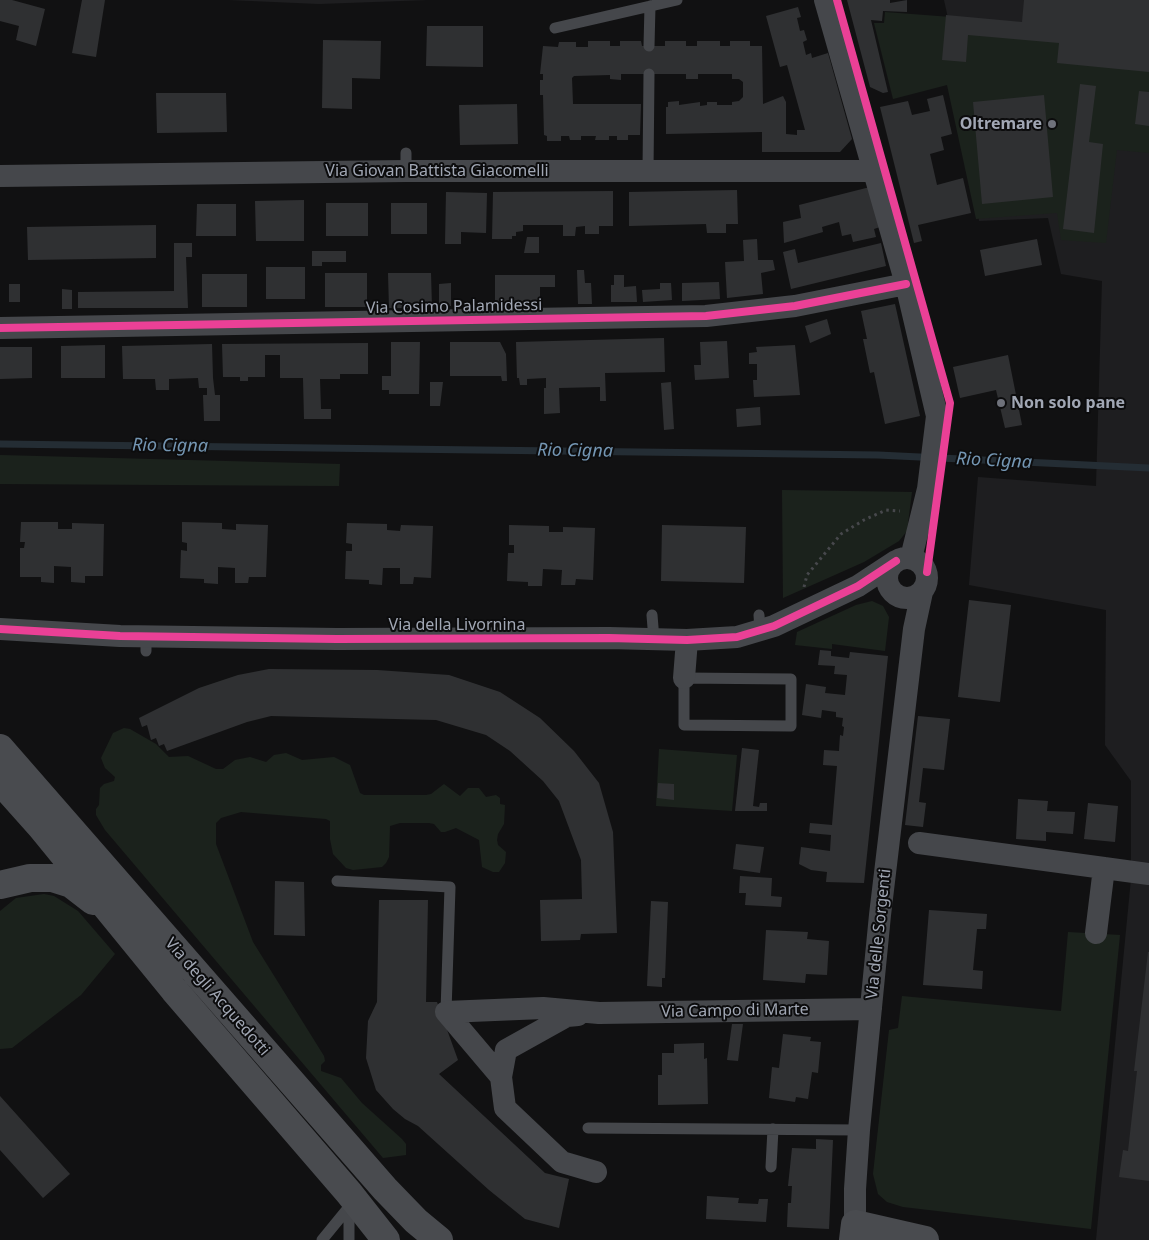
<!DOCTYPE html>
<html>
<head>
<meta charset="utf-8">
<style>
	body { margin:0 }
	canvas { display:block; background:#111112 }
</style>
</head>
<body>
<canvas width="1149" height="1240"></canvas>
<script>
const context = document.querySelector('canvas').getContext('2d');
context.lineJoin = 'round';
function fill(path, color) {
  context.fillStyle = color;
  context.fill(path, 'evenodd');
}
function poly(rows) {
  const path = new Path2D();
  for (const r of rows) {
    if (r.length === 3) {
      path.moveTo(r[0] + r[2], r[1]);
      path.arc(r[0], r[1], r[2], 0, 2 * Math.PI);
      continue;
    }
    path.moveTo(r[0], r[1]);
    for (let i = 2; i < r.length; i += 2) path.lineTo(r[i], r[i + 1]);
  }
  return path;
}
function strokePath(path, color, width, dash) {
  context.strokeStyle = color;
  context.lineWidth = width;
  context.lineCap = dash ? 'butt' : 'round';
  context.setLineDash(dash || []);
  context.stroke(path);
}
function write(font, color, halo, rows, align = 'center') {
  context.font = font + ' "Noto Sans",sans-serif';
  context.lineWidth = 4;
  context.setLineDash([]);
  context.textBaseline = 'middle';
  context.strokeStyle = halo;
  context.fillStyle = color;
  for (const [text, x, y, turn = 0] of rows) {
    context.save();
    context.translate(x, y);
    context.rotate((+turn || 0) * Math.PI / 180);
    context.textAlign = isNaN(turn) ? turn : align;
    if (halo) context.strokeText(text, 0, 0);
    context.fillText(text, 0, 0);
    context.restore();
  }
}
fill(poly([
	[229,0,428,0,319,4],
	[944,0,1149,0,1149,1240,1096,1240,1131,879,1131,781,1105,745,1106,610,969,585,978,477,1096,486,1102,281,1061,274,1048,218,979,221,962,80]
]), '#1e1e20');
fill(poly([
	[885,12,1149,32,1149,153,1117,150,1106,243,1061,240,1057,213,976,219,947,85,893,99,874,23,884,23],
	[0,455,340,464,339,486,0,484],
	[782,490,912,492,907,531,899,541,864,562,783,598],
	[872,601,883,606,889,617,885,651,832,644,832,649,795,645,797,632,856,605],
	[124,728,130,729,156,744,169,757,188,756,216,769,223,769,235,760,250,757,266,762,274,755,286,753,302,760,334,757,350,765,360,793,364,795,426,795,431,794,444,784,460,796,468,788,479,788,486,797,496,795,500,798,500,804,505,805,504,824,498,834,497,840,498,845,506,852,505,863,499,872,493,872,482,867,479,840,456,828,445,832,441,832,434,824,429,823,400,823,390,826,389,857,386,863,382,867,353,870,346,868,333,854,330,839,330,821,326,819,241,812,221,818,216,823,216,844,253,942,324,1056,325,1061,321,1065,321,1071,341,1078,362,1103,402,1139,406,1144,406,1155,383,1158,105,830,96,815,96,809,99,805,100,788,104,784,114,781,115,777,105,768,101,758,113,733],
	[659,749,737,755,732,811,656,806],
	[44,894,54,896,78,911,115,954,81,995,12,1048,0,1049,0,911,16,898],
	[1068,932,1120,935,1091,1229,903,1207,887,1202,878,1194,873,1174,889,1030,898,1028,902,996,1061,1011]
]), '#1b221c');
strokePath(poly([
	[0,444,878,455,1149,468]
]), '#242d34', 7);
fill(poly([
	[0,0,12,0,45,9,36,46,16,40,19,26,0,21],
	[82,0,105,0,96,57,72,53],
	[847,0,890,0,890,3,907,0,907,12,883,11,882,21,871,20,888,92,883,93,870,87],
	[1024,0,1149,0,1149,72,1057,63,1059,43,968,35,966,62,942,60,946,15,1022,22],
	[798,7,801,17,797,18,800,31,804,30,807,40,803,42,806,55,811,53,812,58,828,53,852,139,840,152,762,152,762,132,666,134,666,107,668,107,668,102,679,101,679,105,700,102,700,106,707,105,707,102,717,102,717,105,732,105,732,102,739,101,743,97,743,82,739,79,732,79,732,74,698,74,698,79,686,79,686,74,621,74,621,80,610,79,610,75,574,76,572,78,573,104,641,104,640,135,628,135,628,140,617,140,617,136,609,136,609,140,595,140,596,136,581,136,581,140,570,140,569,136,561,136,561,141,547,141,547,136,544,135,543,95,540,95,540,80,543,80,543,74,540,74,543,46,558,47,559,42,576,42,576,47,588,47,588,41,610,41,610,46,620,46,620,41,641,41,642,46,665,46,665,41,686,41,686,46,697,46,697,41,720,41,720,46,730,46,730,41,750,41,750,46,762,46,763,104,783,96,786,102,786,134,797,135,797,130,805,130,787,65,780,67,766,16],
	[427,26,483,26,483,67,426,66],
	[323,40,381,41,380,79,352,78,352,109,322,108],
	[1080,84,1096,86,1089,142,1103,144,1094,233,1063,229],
	[1139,91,1149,92,1149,126,1135,124],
	[156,93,226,93,227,132,157,133],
	[943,95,952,134,941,137,944,150,930,154,937,185,963,178,971,213,918,225,922,241,914,243,880,107,908,101,912,115,930,111,927,99],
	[1044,95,1053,197,982,204,973,102],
	[517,104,518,144,460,145,459,105],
	[870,187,880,227,874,229,876,237,853,242,851,234,842,236,839,222,822,227,823,232,784,243,783,222,801,218,799,205],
	[737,190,738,224,726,224,726,233,707,233,706,224,629,226,629,192],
	[613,191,613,226,599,226,599,234,585,234,585,226,576,227,575,236,563,236,563,225,523,225,523,231,516,232,516,236,512,236,512,239,492,239,493,192],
	[446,192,487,193,486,233,461,232,461,244,445,244],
	[304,200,304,241,256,241,255,201],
	[326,203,368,203,368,236,326,236],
	[391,203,427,203,427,234,391,234],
	[197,204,236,204,236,236,196,236],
	[156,225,156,258,28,260,27,227],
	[527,237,539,237,539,253,524,253],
	[757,239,758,260,773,260,775,270,761,273,763,294,727,298,725,262,744,261,743,240],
	[1037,239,1042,265,985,276,980,250],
	[174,243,192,243,192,257,186,257,188,308,78,308,78,292,174,291],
	[881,243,886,266,791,289,783,252,795,249,798,263],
	[312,251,346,251,346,262,322,262,322,266,312,266],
	[266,267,305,267,305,299,266,299],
	[577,270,584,270,585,283,591,283,592,304,578,304],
	[325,273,367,273,367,307,325,307],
	[388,273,431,273,432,308,389,308],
	[202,274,247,274,247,307,202,307],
	[495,275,555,275,555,287,540,287,540,304,495,305],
	[614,275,624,275,624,287,636,286,637,302,611,302,611,285,614,285],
	[719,282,720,299,682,301,682,283],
	[451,283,451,306,439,306,439,284],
	[660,283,671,283,672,300,643,302,642,290,660,289],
	[9,284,20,284,20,302,9,302],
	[62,289,72,290,72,309,62,309],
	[895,304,920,416,885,424,874,372,870,373,863,339,867,339,861,311],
	[827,319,831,334,810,343,805,326],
	[664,338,665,372,605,373,606,401,600,401,600,387,559,388,560,413,544,414,544,388,546,388,546,378,527,379,527,385,520,385,519,378,517,378,516,342],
	[727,341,729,378,695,380,694,365,701,365,700,342],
	[391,342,420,342,419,394,389,394,389,390,382,390,382,376,391,376],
	[450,342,500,342,506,354,507,381,502,381,501,376,450,376],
	[368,343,368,374,340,374,340,379,320,379,321,409,331,409,331,419,304,419,303,378,280,378,280,355,265,355,265,377,248,377,248,381,240,381,240,377,223,377,222,344],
	[212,344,213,378,215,395,220,395,220,421,204,421,203,395,207,395,207,388,199,388,198,378,169,379,169,390,156,390,155,379,123,379,122,346],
	[105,345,105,378,61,378,61,346],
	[795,345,800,395,754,397,753,380,757,380,757,364,749,364,749,353,757,352,756,347],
	[0,347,32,347,32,378,0,379],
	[1008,355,1022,425,1005,428,996,390,960,398,953,367],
	[430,382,443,382,440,406,430,406],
	[671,382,674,429,664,430,661,383],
	[760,407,761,425,737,427,736,409],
	[21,522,58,522,58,529,72,529,72,523,104,524,103,576,85,576,85,583,71,582,71,567,54,566,54,583,41,582,41,577,20,577,20,548,24,548,25,542,20,542],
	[182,522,222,523,222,529,236,530,236,524,268,525,266,577,249,577,248,583,235,583,235,568,218,567,218,584,204,583,204,579,180,578,181,550,187,551,187,543,182,542],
	[347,523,387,524,387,530,400,531,401,525,433,526,431,578,414,577,413,584,400,584,400,568,383,568,382,585,369,584,369,580,345,579,346,551,352,551,352,544,346,543],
	[509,525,549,526,549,532,563,532,563,527,595,528,593,580,576,579,575,585,561,585,562,570,543,569,542,586,528,586,528,582,507,581,508,553,514,553,514,545,509,545],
	[662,525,746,527,744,583,661,581],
	[969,600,1011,605,1000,702,958,697],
	[820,650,831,651,831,656,849,658,850,652,888,656,864,883,826,882,827,872,811,870,799,864,801,847,830,851,831,835,809,833,810,823,832,825,837,766,823,765,824,750,839,751,840,735,843,736,844,727,842,726,843,718,836,717,836,712,822,710,821,718,802,715,806,684,826,687,825,693,845,695,847,675,834,674,835,666,818,665],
	[269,669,377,670,449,675,500,692,540,718,574,751,599,783,613,832,617,933,581,934,580,940,541,941,540,900,582,899,581,860,559,801,543,781,510,751,486,735,436,720,271,716,247,722,167,751,164,744,159,746,156,738,151,740,147,725,142,727,139,718,199,688,238,675],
	[918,716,950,719,944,770,923,768,919,802,926,803,923,827,905,825],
	[742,748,759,750,753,806,759,807,760,803,767,803,767,811,735,811],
	[658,783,674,784,674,800,657,798],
	[1018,799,1048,801,1047,811,1075,812,1073,834,1046,832,1046,841,1016,839],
	[1088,803,1118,806,1115,842,1084,839],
	[736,844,764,847,760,873,733,869],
	[740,876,772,878,771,896,782,897,781,907,745,905,746,893,739,893],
	[275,881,304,882,305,936,274,935],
	[379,900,428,900,426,1002,437,1002,458,1060,439,1074,545,1173,569,1179,559,1228,525,1219,489,1190,418,1126,405,1119,393,1109,376,1090,366,1058,368,1021,377,1002],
	[651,901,668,902,665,978,662,978,662,987,647,986],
	[929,910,987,914,986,929,977,929,973,970,983,971,982,989,923,985],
	[766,930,808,932,807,939,829,941,827,975,806,974,805,983,763,980],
	[1148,952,1149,952,1149,1181,1119,1177,1123,1150,1128,1151,1137,1071,1134,1071],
	[732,1024,743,1024,738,1061,727,1060],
	[783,1034,811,1037,810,1041,821,1042,818,1073,812,1072,808,1099,796,1097,795,1102,769,1098,772,1067,779,1068],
	[704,1043,704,1059,707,1058,708,1104,658,1105,658,1075,662,1075,662,1053,674,1053,674,1044],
	[0,1096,70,1174,43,1198,0,1150],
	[816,1139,833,1140,829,1229,787,1227,788,1203,791,1203,792,1186,788,1186,792,1148,816,1149],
	[707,1196,739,1198,738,1203,758,1204,759,1199,768,1199,766,1222,706,1219]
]), '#2f3032');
strokePath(poly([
	[804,587,807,575,841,534,864,520,886,510,900,511]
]), '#47484c', 3, [2.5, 4]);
strokePath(poly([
	[555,28,677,0],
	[649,46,650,6],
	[406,153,406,171],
	[648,171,649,74],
	[652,615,654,640],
	[759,615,760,630],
	[146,651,146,636],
	[684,678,791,679,791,726,684,725,684,678],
	[337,881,450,887,446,1012],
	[588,1128,859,1130],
	[771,1167,773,1129],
	[322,1240,349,1207,349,1197],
	[349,1240,349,1207]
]), '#45474b', 11);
strokePath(poly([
	[825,0,906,284,937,416,928,489,911,558],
	[0,176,406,171,875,171],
	[0,328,706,316,795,306,906,284],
	[907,578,20],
	[0,629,120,636,337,639,609,638,687,640,737,637,774,626,858,586,896,561],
	[684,678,687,640],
	[919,843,1104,868],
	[1096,933,1104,868,1149,874],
	[501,1077,506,1050,567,1016,578,1015],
	[596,1172,562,1162,505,1108,501,1077,446,1012,543,1008,599,1013,871,1009],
	[855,1224,855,1189,859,1130,880,915,914,629,922,592]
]), '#45474b', 22);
strokePath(poly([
	[0,748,385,1189,416,1221,439,1240],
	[0,781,41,827,174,990,349,1193,386,1240],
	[0,885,30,878,52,878,71,884,93,901],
	[853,1240,855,1224,925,1240]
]), '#494b4f', 28);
strokePath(poly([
	[837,0,950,403,927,572],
	[0,328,706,316,795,306,906,284],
	[0,629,120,636,337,639,609,638,687,640,737,637,774,626,858,586,896,561]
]), '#ea4096', 8);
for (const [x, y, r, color] of [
	[1052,124,5,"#6f727b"],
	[1001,403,5,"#6f727b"]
]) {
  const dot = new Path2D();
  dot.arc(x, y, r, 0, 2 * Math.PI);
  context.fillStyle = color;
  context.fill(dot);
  strokePath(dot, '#0c0c0d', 2);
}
write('bold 16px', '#a1a7b4', '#0c0c0d', [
	["Oltremare",1042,124],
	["Non solo pane",1011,403,"left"]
], 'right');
write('16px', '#a1a7b4', '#0c0c0d', [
	["Via Giovan Battista Giacomelli",437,171],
	["Via Cosimo Palamidessi",454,307,-1],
	["Via della Livornina",457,625],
	["Via delle Sorgenti",879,934,-84],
	["Via degli Acquedotti",217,997,49],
	["Via Campo di Marte",735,1011,-1]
]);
write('italic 18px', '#7496b3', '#0c0c0d', [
	["Rio Cigna",170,446,1],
	["Rio Cigna",575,451,1],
	["Rio Cigna",994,461,3]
]);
</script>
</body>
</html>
